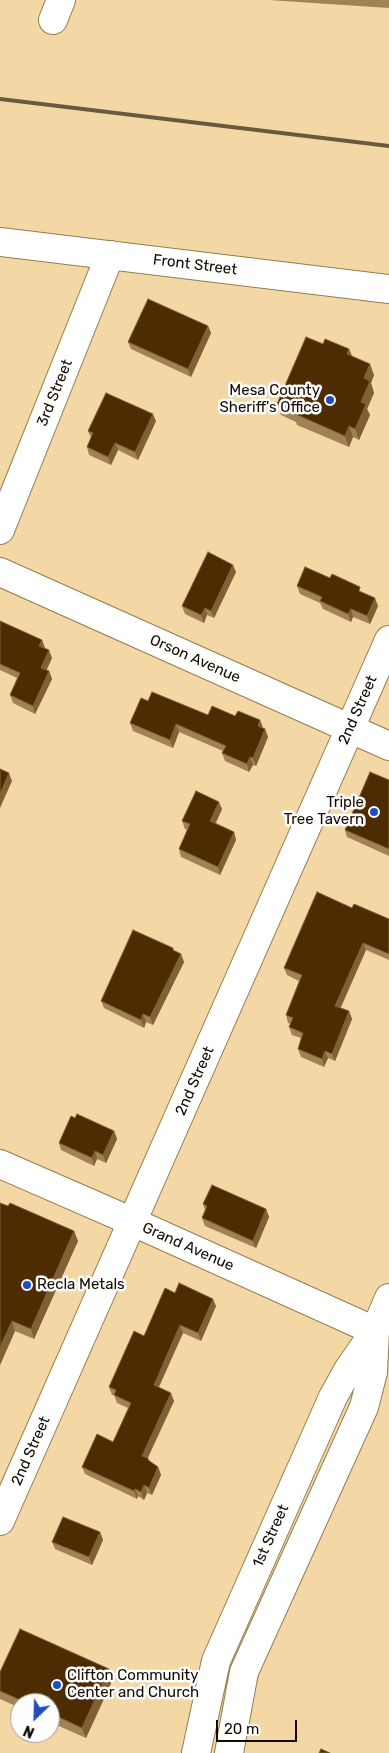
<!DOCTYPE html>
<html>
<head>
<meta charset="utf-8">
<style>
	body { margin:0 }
	#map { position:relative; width:389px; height:1753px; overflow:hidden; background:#f3d8a6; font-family:Rubik,sans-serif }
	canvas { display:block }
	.north { position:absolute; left:10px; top:1693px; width:50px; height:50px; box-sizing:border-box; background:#fdfdfd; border:1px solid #a09c98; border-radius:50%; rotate:204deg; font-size:14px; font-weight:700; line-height:20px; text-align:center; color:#140b00 }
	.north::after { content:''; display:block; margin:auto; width:18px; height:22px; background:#204dbb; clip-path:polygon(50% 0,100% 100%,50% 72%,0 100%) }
	.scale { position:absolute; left:216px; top:1720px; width:81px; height:22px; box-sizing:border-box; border:2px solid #140b00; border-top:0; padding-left:6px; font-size:15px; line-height:18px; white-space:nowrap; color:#140b00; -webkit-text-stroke:4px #fdfdfd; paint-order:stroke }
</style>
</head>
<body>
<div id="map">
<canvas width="389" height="1753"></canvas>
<div class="north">N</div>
<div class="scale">20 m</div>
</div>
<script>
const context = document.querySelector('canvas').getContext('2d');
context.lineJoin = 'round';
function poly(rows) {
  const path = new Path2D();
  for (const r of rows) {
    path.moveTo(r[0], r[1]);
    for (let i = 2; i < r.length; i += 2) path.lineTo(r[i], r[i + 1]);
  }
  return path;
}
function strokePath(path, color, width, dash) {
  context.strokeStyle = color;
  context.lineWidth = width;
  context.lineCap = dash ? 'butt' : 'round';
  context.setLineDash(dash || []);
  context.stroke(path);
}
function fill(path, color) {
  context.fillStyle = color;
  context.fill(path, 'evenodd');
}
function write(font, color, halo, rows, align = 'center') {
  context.font = font + ' Rubik,sans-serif';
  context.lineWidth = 5;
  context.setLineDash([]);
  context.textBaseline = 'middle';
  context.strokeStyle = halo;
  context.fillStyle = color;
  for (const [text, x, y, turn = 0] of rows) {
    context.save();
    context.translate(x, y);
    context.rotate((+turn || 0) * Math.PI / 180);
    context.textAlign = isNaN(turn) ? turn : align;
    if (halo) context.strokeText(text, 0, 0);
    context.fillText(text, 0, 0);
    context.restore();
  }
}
const minor = poly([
	[53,20,61,0],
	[0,530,110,255],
	[0,572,389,746],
	[0,1164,133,1222,375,1331],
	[0,1521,389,640]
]);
const tertiary = poly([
	[0,242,389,289],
	[196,1753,216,1661,333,1397,348,1370,375,1331,389,1298],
	[229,1753,244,1672,364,1407,373,1372,375,1331]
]);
strokePath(minor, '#957d4e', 30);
strokePath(tertiary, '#957d4e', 30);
strokePath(minor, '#fff', 28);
strokePath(tertiary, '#fff', 28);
strokePath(poly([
	[0,99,389,146]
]), '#69593f', 4);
fill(poly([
	[269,0,389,0,389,8],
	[208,326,211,333,191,377,131,349,128,342],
	[323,344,349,349,352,356,374,375,371,383,374,393,367,409,370,415,359,440,353,437,349,447,297,425,296,422,281,415,277,404],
	[156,421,138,460,118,450,111,465,89,455,87,447,91,438,88,431],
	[236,572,214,618,207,615,204,623,185,614,182,606],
	[297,586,362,593,378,606,370,624,353,617,351,622,323,609,320,603,300,594],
	[0,621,42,640,45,648,52,658,46,670,49,671,52,679,35,714,13,703,10,695,17,678,0,670],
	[148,701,208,715,235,716,260,720,263,728,265,729,268,737,256,766,253,765,249,772,225,761,222,753,223,751,179,732,173,748,133,731,130,723],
	[389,780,389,856,347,837,345,830],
	[222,809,216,823,234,832,236,840,220,875,181,857,179,849,187,830,185,829,182,821],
	[352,908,389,919,389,960,366,950,340,1008,349,1011,352,1019,335,1061,328,1058,324,1067,301,1057,298,1049,301,1038,292,1035,289,1027,290,1024,288,1023,286,1015,299,981,287,975,284,968],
	[174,951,184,962,153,1025,146,1022,144,1028,104,1008,101,1001],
	[114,1131,117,1139,106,1163,97,1159,94,1166,61,1150,59,1143],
	[0,1203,74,1231,78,1241,34,1339,15,1331,0,1365],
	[203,1204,266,1209,269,1217,256,1248,205,1226,202,1218,205,1210],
	[175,1293,216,1306,201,1341,183,1333,159,1387,174,1401,148,1458,149,1461,158,1467,161,1475,152,1495,147,1493,144,1500,138,1496,137,1499,85,1474,82,1467,113,1442,128,1408,117,1403,114,1395,112,1395,109,1387,144,1336],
	[100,1532,103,1540,92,1565,55,1549,52,1542],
	[0,1672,113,1679,86,1738,50,1722,50,1703,20,1703,20,1708,0,1699]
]), '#a08254');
fill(poly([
	[208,326,211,333,191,377,188,369],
	[349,349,354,361,347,354],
	[370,364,374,375,371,383,374,393,367,409,370,415,359,440,355,429,364,378],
	[153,414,156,421,138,460,135,452],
	[349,426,353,437,349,447,345,436],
	[115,443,118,450,111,465,108,457],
	[233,565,236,572,214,618,211,611],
	[375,598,378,606,370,624,367,616],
	[205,608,207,615,204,623,201,615],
	[351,609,353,617,351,622,348,614],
	[42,640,45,648,42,654,39,646],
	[49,650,52,658,44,676,41,668],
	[49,671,52,679,35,714,33,706],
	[260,720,263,728,260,734,258,726],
	[176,724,179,732,173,748,170,740],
	[265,729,268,737,256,766,253,758],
	[250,757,253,765,249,772,247,764],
	[9,773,12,781,0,808,0,794],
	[219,802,222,809,213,828,210,821],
	[234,832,236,840,220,875,218,867],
	[363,943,366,950,338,1014,335,1006],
	[181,954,184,962,153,1025,150,1017],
	[349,1011,352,1019,335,1061,332,1054],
	[143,1014,146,1022,144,1028,141,1020],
	[325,1051,328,1058,324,1067,322,1059],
	[114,1131,117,1139,106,1163,103,1155],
	[95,1151,97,1159,94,1166,92,1158],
	[266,1209,269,1217,256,1248,253,1241],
	[74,1231,78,1241,34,1339,31,1329],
	[213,1299,216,1306,201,1341,198,1333],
	[12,1321,15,1331,0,1365,0,1347],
	[180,1325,183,1333,156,1393,154,1385],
	[171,1393,174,1401,145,1463,142,1456],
	[158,1467,161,1475,152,1495,149,1488],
	[144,1485,147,1493,144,1500,141,1492],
	[135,1489,138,1496,137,1499,134,1491],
	[100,1532,103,1540,92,1565,89,1557],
	[109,1669,113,1679,86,1738,82,1728]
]), '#806034');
const building = poly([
	[148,299,208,326,188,369,128,342,148,299],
	[306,337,323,344,325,339,349,349,347,354,370,364,364,378,370,381,361,402,366,404,355,429,349,426,345,436,293,413,294,411,277,404,306,337],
	[106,393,153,414,135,452,115,443,108,457,87,447,93,433,88,431,106,393],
	[208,552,233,565,211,611,205,608,201,615,182,606,208,552],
	[305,567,330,578,332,574,360,587,359,591,375,598,367,616,351,609,348,614,320,601,322,597,297,586,305,567],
	[0,621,42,640,39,646,49,650,41,668,49,671,33,706,10,695,20,673,0,664,0,621],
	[152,692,208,715,212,706,235,716,238,711,260,720,258,726,265,729,253,758,250,757,247,764,222,753,226,746,176,724,170,740,130,723,141,698,148,701,152,692],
	[0,769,9,773,0,794,0,769],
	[370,772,389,780,389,849,345,830,370,772],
	[196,791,219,802,210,821,234,832,218,867,179,849,190,824,182,821,196,791],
	[317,892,352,908,354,904,389,919,389,954,363,943,335,1006,349,1011,332,1054,325,1051,322,1059,298,1049,303,1033,289,1027,293,1018,286,1015,302,975,284,968,317,892],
	[133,930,173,948,173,950,181,954,150,1017,143,1014,141,1020,101,1001,133,930],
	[77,1114,114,1131,103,1155,95,1151,92,1158,59,1143,71,1116,75,1118,77,1114],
	[212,1185,266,1209,253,1241,202,1218,207,1206,203,1204,212,1185],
	[0,1203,8,1206,10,1203,74,1231,31,1329,12,1321,0,1347,0,1203],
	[179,1283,213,1299,198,1333,180,1325,154,1385,171,1393,142,1456,148,1458,148,1460,158,1467,149,1488,144,1485,141,1492,135,1489,134,1491,82,1467,97,1434,113,1442,131,1403,114,1395,116,1390,109,1387,134,1331,144,1336,165,1288,175,1293,179,1283],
	[63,1517,100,1532,89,1557,52,1542,63,1517],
	[20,1629,109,1669,82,1728,50,1713,50,1703,27,1703,0,1691,0,1672,20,1629],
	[321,1749,330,1753,319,1753,321,1749]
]);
fill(building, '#4e2c03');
strokePath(building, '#806034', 1);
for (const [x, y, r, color] of [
	[330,400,5,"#204dbb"],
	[374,812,5,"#204dbb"],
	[27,1285,5,"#204dbb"],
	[57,1685,5,"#204dbb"]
]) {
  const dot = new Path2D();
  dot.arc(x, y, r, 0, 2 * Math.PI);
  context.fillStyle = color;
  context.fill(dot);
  strokePath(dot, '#fdfdfd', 2);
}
write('15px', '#140b00', '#fdfdfd', [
	["Front Street",195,265,7],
	["3rd Street",55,393,-68],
	["Orson Avenue",195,659,24],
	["2nd Street",358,710,-66],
	["2nd Street",195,1081,-66],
	["Grand Avenue",188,1247,24],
	["2nd Street",31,1451,-66],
	["1st Street",271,1536,-66]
]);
write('15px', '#140b00', '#fdfdfd', [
	["Mesa County",320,391],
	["Sheriff's Office",320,408],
	["Triple",364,803],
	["Tree Tavern",364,820],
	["Recla Metals",37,1285,"left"],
	["Clifton Community",67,1676,"left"],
	["Center and Church",67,1693,"left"]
], 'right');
</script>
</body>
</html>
